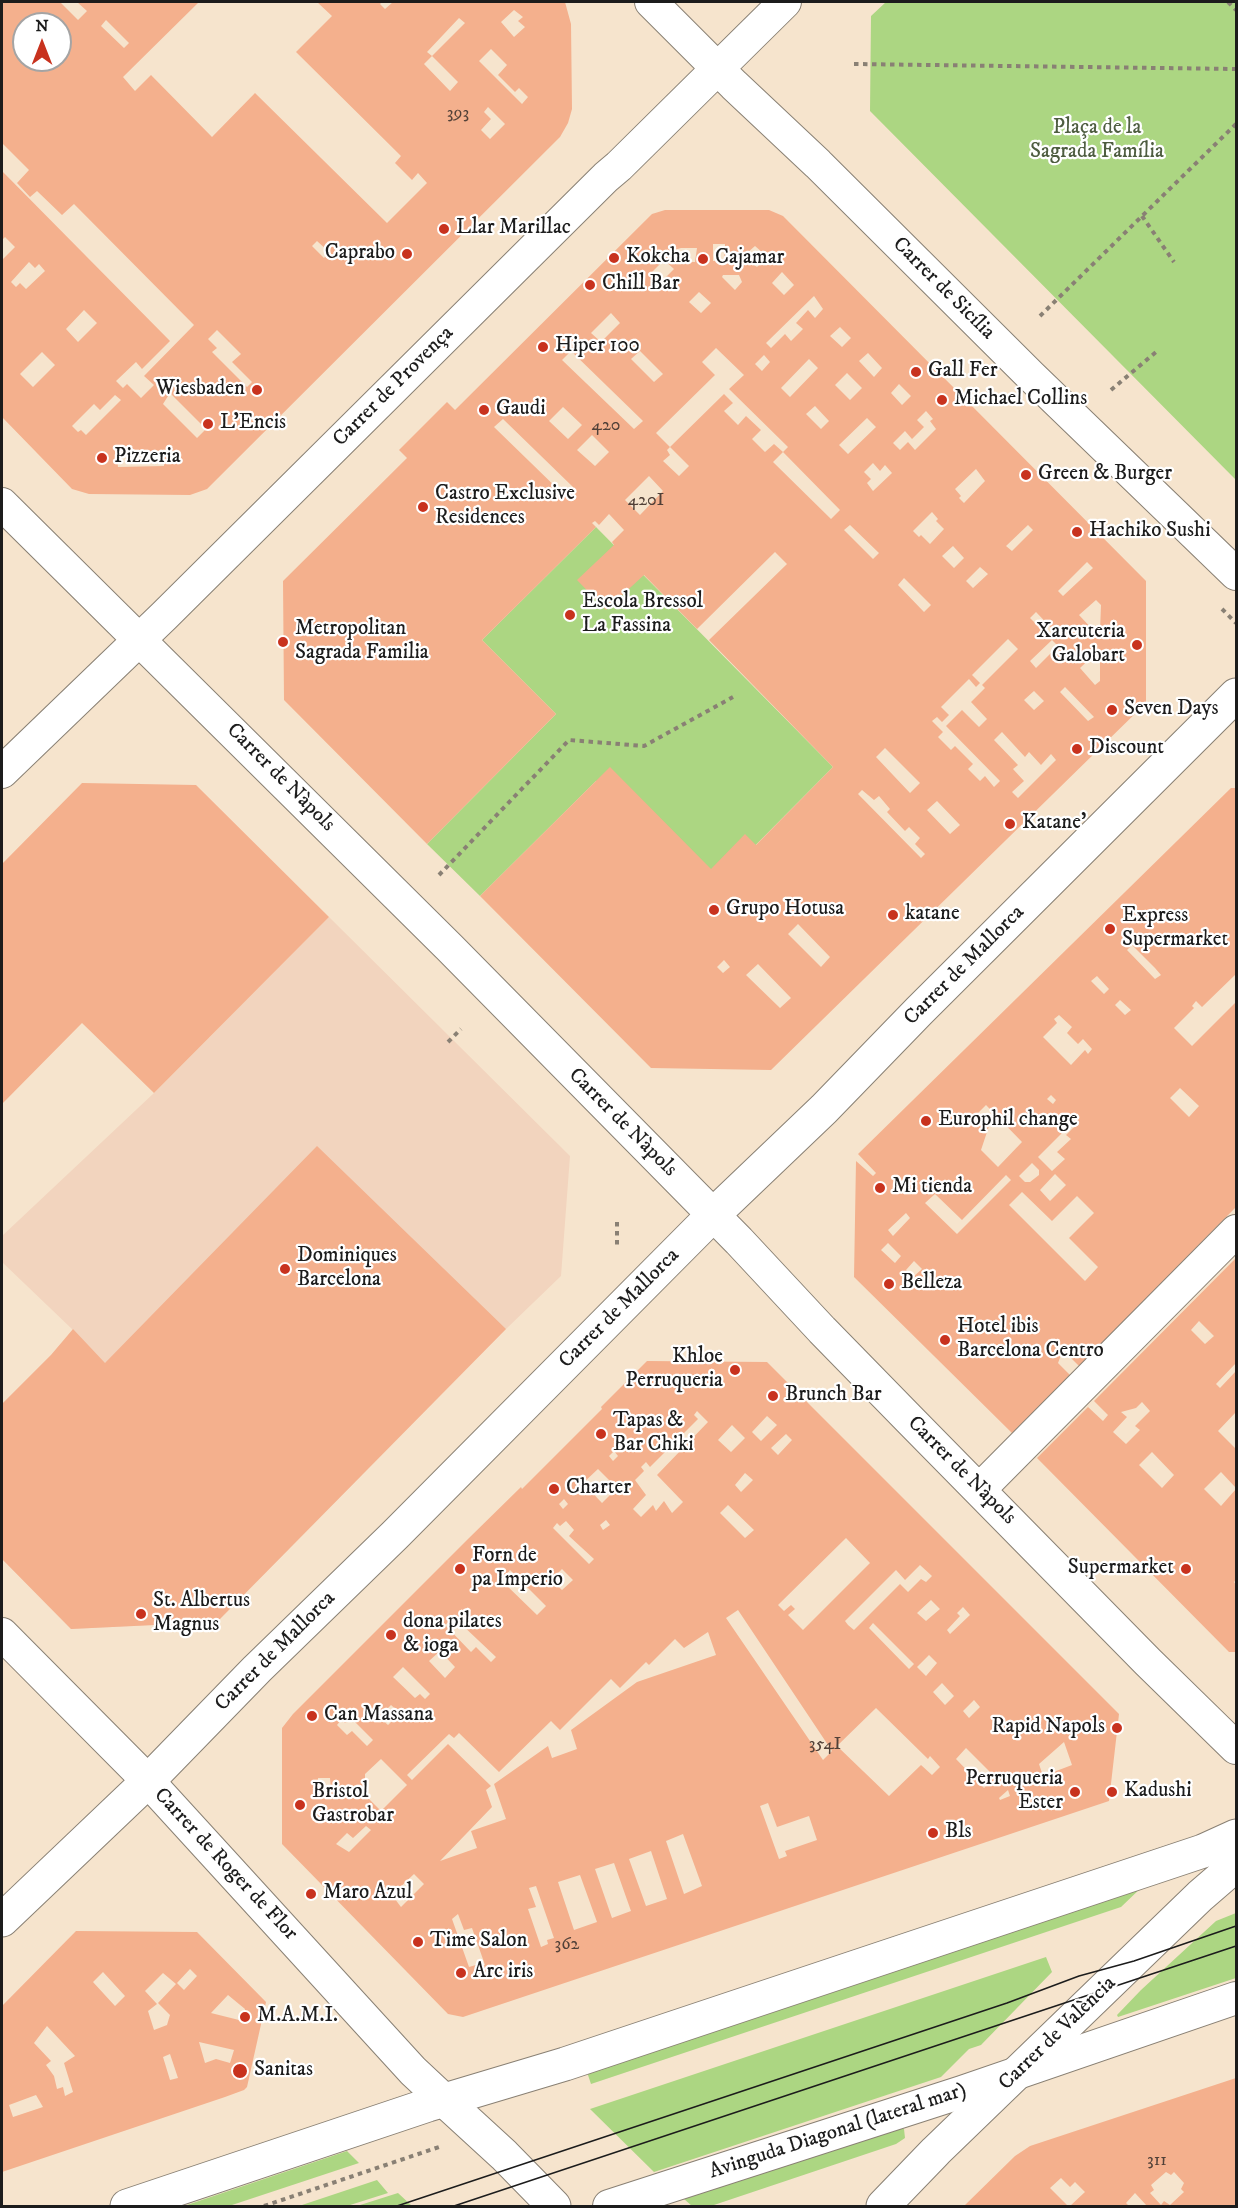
<!DOCTYPE html>
<html>
<head>
<meta charset="utf-8">
<style>
	body { margin:0 }
	#map { position:relative; width:1238px; height:2208px; overflow:hidden; background:#f6e4cd; font-family:"IM FELL DW Pica",serif }
	canvas { display:block }
	.frame { position:absolute; inset:0; border:3px solid #1c1c1c; pointer-events:none }
	.north { position:absolute; left:12px; top:12px; width:60px; height:60px; box-sizing:border-box; background:#fff; border:2px solid #a4a4a4; border-radius:50%; rotate:0deg; font-size:16px; font-weight:700; line-height:24px; text-align:center; color:#1c1c1c }
	.north::after { content:''; display:block; margin:auto; width:21px; height:27px; background:#c8321e; clip-path:polygon(50% 0,100% 100%,50% 72%,0 100%) }
</style>
</head>
<body>
<div id="map">
<canvas width="1238" height="2208"></canvas>
<div class="frame"></div>
<div class="north">N</div>
</div>
<script>
const context = document.querySelector('canvas').getContext('2d');
context.lineJoin = 'round';
function fill(path, color) {
  context.fillStyle = color;
  context.fill(path, 'evenodd');
}
function poly(rows) {
  const path = new Path2D();
  for (const r of rows) {
    path.moveTo(r[0], r[1]);
    for (let i = 2; i < r.length; i += 2) path.lineTo(r[i], r[i + 1]);
  }
  return path;
}
function strokePath(path, color, width, dash) {
  context.strokeStyle = color;
  context.lineWidth = width;
  context.lineCap = dash ? 'butt' : 'round';
  context.setLineDash(dash || []);
  context.stroke(path);
}
function write(font, color, halo, rows, align = 'center') {
  context.font = font + ' "IM FELL DW Pica",serif';
  context.lineWidth = 4.5;
  context.setLineDash([]);
  context.textBaseline = 'middle';
  context.strokeStyle = halo;
  context.fillStyle = color;
  for (const [text, x, y, turn = 0] of rows) {
    context.save();
    context.translate(x, y);
    context.rotate((+turn || 0) * Math.PI / 180);
    context.textAlign = isNaN(turn) ? turn : align;
    if (halo) context.strokeText(text, 0, 0);
    context.fillText(text, 0, 0);
    context.restore();
  }
}
fill(poly([
	[329,917,570,1156,561,1276,506,1329,217,1622,71,1629,2,1559,2,1404,51,1355,73,1330,2,1262,2,1236,154,1093]
]), '#f2d4be');
fill(poly([
	[886,2,1236,2,1236,480,870,111,871,16],
	[596,527,833,767,711,890,596,781,480,896,427,844,556,714,482,640],
	[1143,1886,1121,1907,591,2084,587,2072],
	[1236,1913,1236,1978,1118,2017,1117,2015,1141,1990,1216,1921],
	[1046,1957,1052,1972,981,2045,969,2049,941,2077,654,2172,590,2109],
	[898,2128,904,2129,905,2138,896,2144,711,2206,692,2206,684,2199],
	[347,2151,359,2163,229,2206,184,2206],
	[377,2180,388,2193,347,2206,299,2206],
	[398,2193,412,2206,357,2206]
]), '#acd682');
fill(poly([
	[2,2,60,2,78,20,87,11,77,2,199,2,123,77,135,91,151,75,212,137,255,93,387,223,427,183,418,173,412,180,395,163,401,156,296,52,332,16,317,2,382,2,380,4,385,9,393,2,565,2,571,24,572,109,568,123,560,137,207,489,190,495,89,494,72,489,2,417,2,260,15,247,5,237,2,240,2,171,170,341,142,369,136,362,116,381,123,388,127,384,141,398,154,385,144,376,194,325,74,204,62,215,37,191,30,197,17,183,29,170,2,143],
	[514,10,523,17,518,21,525,27,514,37,501,22],
	[459,18,465,23,432,56,458,82,450,91,424,64,432,56,427,52],
	[106,20,129,43,124,48,101,26],
	[24,24,60,24,60,60,24,60],
	[491,49,507,65,498,75,515,92,519,88,528,97,522,104,479,61],
	[488,107,505,124,490,139,481,130,491,119,484,112],
	[317,241,329,252,324,258,312,246],
	[29,262,35,268,39,264,45,271,26,289,20,283,16,287,11,282],
	[84,310,97,323,78,342,66,329],
	[217,330,241,354,232,362,252,382,247,387,212,352,217,348,208,339],
	[42,352,55,365,33,387,20,374],
	[170,393,206,429,197,438,163,404],
	[115,395,121,400,86,435,81,430,78,432,72,426,94,404,100,410],
	[122,455,160,455,164,460,164,466,118,467,117,458],
	[665,210,769,210,783,216,1146,581,1146,703,771,1070,651,1068,480,896,610,767,711,869,745,834,756,845,833,767,709,640,787,564,775,552,697,629,644,575,606,610,577,580,614,545,612,542,624,530,609,514,599,525,595,521,592,523,596,527,482,640,556,714,427,844,284,700,283,581,407,458,399,450,447,402,455,410,652,214],
	[713,244,725,244,724,261,713,261],
	[755,246,763,253,758,258,762,262,757,267,745,259,745,252,747,253],
	[681,248,697,248,695,262,685,262,683,256,677,258,674,250],
	[664,260,674,269,662,281,652,272],
	[782,272,794,285,784,295,772,283],
	[723,275,739,275,742,282,735,290,722,277],
	[699,292,711,303,701,313,689,302],
	[814,296,823,309,815,318,808,310,796,323,803,329,791,341,785,334,771,348,766,343],
	[611,313,620,323,601,342,591,333],
	[840,327,851,338,842,347,830,336],
	[716,348,744,375,729,389,788,447,783,452,774,444,765,452,752,439,761,430,746,416,738,425,724,411,733,403,724,394,670,447,689,466,679,476,663,461,670,455,667,450,670,447,656,433,715,375,702,362],
	[571,351,643,421,634,429,562,360],
	[640,351,663,374,654,382,631,359],
	[868,353,882,368,874,377,859,361],
	[764,355,770,362,762,371,755,364],
	[809,359,818,368,790,397,781,388],
	[847,373,862,388,850,400,835,385],
	[899,384,911,396,902,405,891,393],
	[815,406,829,421,821,429,806,414],
	[563,407,582,425,568,439,549,421],
	[926,411,933,419,930,421,936,429,915,450,908,442,900,450,893,443,905,431,912,439,924,427,917,420],
	[867,418,876,427,848,454,839,445],
	[503,419,573,487,565,496,494,427],
	[592,435,609,452,595,466,577,450],
	[783,452,840,510,831,519,773,462],
	[873,463,880,471,885,465,892,473,873,491,867,483,871,479,864,472],
	[976,469,985,481,964,503,959,498,961,496,955,489],
	[649,476,663,491,640,515,625,500],
	[932,512,938,519,936,521,944,529,930,544,921,535,919,537,913,531],
	[850,525,879,553,873,559,844,530],
	[1028,525,1033,530,1012,551,1006,546],
	[953,546,964,558,954,568,942,556],
	[1087,562,1093,568,1063,596,1058,591],
	[980,567,988,574,973,588,966,581],
	[904,578,931,605,924,612,898,585],
	[1096,600,1101,605,1100,631,1094,631,1079,615],
	[1036,612,1058,635,1052,640,1058,646,1036,668,1030,661,1052,640,1030,618],
	[1008,639,1018,649,982,685,985,688,971,702,987,719,979,727,962,710,946,726,1000,781,994,787,985,776,980,781,968,769,973,764,955,746,951,750,938,737,943,732,932,721,937,717,942,722,949,715,941,707,969,679,976,687,980,683,972,675],
	[1095,654,1100,654,1100,681,1095,685,1080,668],
	[1065,687,1094,717,1088,721,1060,692],
	[1034,691,1044,701,1034,710,1024,700],
	[1002,732,1025,757,1029,752,1041,765,1051,754,1056,760,1018,798,1012,792,1024,781,1013,769,1018,765,994,740],
	[885,748,920,783,910,793,876,757],
	[862,790,874,800,879,796,890,809,887,812,905,831,909,827,920,838,915,844,925,854,921,858,858,794],
	[937,801,960,825,950,834,927,810],
	[798,924,830,957,821,967,788,934],
	[724,960,730,967,723,973,717,967],
	[758,964,791,998,780,1008,746,975],
	[82,783,196,785,329,917,154,1093,82,1023,2,1104,2,864],
	[1231,788,1236,788,1236,974,1202,1007,1196,1001,1192,1006,1194,1008,1174,1028,1192,1046,1236,1002,1236,1207,1079,1366,1063,1350,1058,1363,1070,1375,1012,1433,854,1277,856,1161,873,1176,876,1173,858,1154],
	[1132,945,1155,968,1161,975,1155,979,1127,950],
	[1097,976,1109,989,1104,994,1091,981],
	[1120,1000,1131,1010,1125,1015,1115,1005],
	[1059,1015,1072,1027,1067,1033,1078,1044,1083,1039,1092,1049,1088,1054,1085,1050,1071,1065,1043,1037,1057,1023,1054,1019],
	[1180,1088,1199,1106,1189,1117,1170,1098],
	[1051,1095,1056,1100,1053,1104,1047,1099],
	[986,1105,1022,1142,998,1167,981,1150,989,1126,977,1114],
	[1073,1122,1074,1127,1066,1135,1071,1139,1057,1152,1065,1159,1052,1171,1038,1157],
	[1032,1163,1039,1170,1039,1175,1030,1182,1025,1182,1019,1176],
	[1055,1174,1066,1185,1050,1201,1040,1190],
	[1006,1175,1011,1180,957,1234,925,1203,935,1194,962,1220],
	[1022,1192,1052,1221,1077,1196,1094,1213,1069,1238,1098,1267,1085,1281,1009,1205],
	[906,1213,910,1218,893,1236,888,1230],
	[888,1243,901,1256,895,1263,881,1250],
	[914,1261,922,1269,913,1277,906,1270],
	[317,1146,506,1329,217,1622,71,1629,2,1559,2,1404,51,1355,73,1329,105,1363],
	[1236,1258,1236,1363,1216,1384,1220,1388,1236,1371,1236,1412,1218,1431,1236,1449,1236,1488,1221,1472,1204,1489,1221,1506,1236,1489,1236,1580,1234,1582,1236,1585,1236,1652,1229,1652,1037,1458,1088,1407,1103,1421,1108,1415,1094,1401],
	[1199,1321,1214,1336,1205,1344,1191,1330],
	[1142,1402,1150,1411,1135,1426,1140,1430,1126,1444,1113,1432,1127,1417,1121,1412,1136,1408],
	[1152,1452,1174,1475,1162,1488,1139,1465],
	[647,1361,767,1362,1119,1714,1109,1801,463,2017,448,2014,282,1844,282,1728,293,1714,469,1538,521,1487,522,1489,602,1409,601,1407],
	[697,1411,708,1422,657,1475,683,1502,672,1513,664,1501,656,1511,653,1505,641,1517,633,1509,646,1495,635,1480,644,1471,641,1467,646,1462,650,1467,698,1419,694,1415],
	[767,1416,777,1425,761,1441,752,1432],
	[732,1425,745,1438,731,1452,718,1440],
	[786,1434,792,1440,778,1455,771,1448],
	[614,1451,618,1456,613,1461,609,1456],
	[598,1469,617,1488,602,1503,583,1483],
	[745,1473,753,1480,741,1492,735,1485],
	[564,1499,568,1504,563,1509,559,1504],
	[728,1505,754,1530,745,1538,720,1513],
	[606,1520,610,1525,603,1530,600,1525],
	[566,1521,574,1530,569,1536,594,1559,589,1564,553,1528,557,1523,560,1526],
	[846,1538,870,1563,803,1630,788,1615,795,1609,791,1605,784,1611,778,1605],
	[920,1565,932,1576,926,1582,921,1579,908,1592,900,1584,854,1630,848,1625,845,1621,896,1570,905,1580],
	[562,1569,573,1580,562,1590,551,1580],
	[510,1570,546,1606,537,1615,502,1581],
	[931,1600,940,1609,926,1621,917,1613],
	[963,1607,970,1615,950,1634,947,1630,960,1616,957,1613],
	[738,1610,832,1751,823,1760,726,1618],
	[450,1621,456,1627,460,1623,496,1657,491,1662,476,1647,471,1652,445,1625],
	[873,1623,914,1664,909,1669,869,1628],
	[708,1632,716,1655,637,1682,571,1730,577,1749,552,1758,548,1746,494,1784,506,1819,471,1831,477,1848,440,1861,492,1807,486,1790,491,1786,448,1744,412,1780,407,1775,449,1734,454,1738,459,1733,499,1772,551,1721,560,1730,611,1679,620,1688,646,1662,649,1665,675,1639,684,1648],
	[440,1651,455,1667,445,1678,429,1661],
	[929,1655,937,1663,926,1676,917,1667],
	[403,1667,430,1694,425,1699,420,1694,415,1698,393,1677],
	[942,1683,954,1696,945,1705,933,1692],
	[974,1700,980,1707,969,1718,963,1711],
	[391,1705,400,1713,388,1725,379,1717],
	[876,1708,928,1759,930,1756,940,1767,932,1775,921,1765,889,1796,837,1746],
	[351,1718,373,1740,367,1746,352,1731,347,1735,337,1725,341,1720,345,1723],
	[1064,1742,1072,1765,1043,1776,1039,1764],
	[966,1748,995,1777,984,1788,956,1759],
	[381,1759,407,1785,381,1811,365,1795,365,1774],
	[318,1778,330,1778,331,1791,318,1791],
	[1008,1790,1010,1796,1000,1800,999,1798],
	[768,1803,777,1827,809,1816,817,1840,785,1851,787,1856,779,1859,760,1806],
	[366,1826,371,1830,349,1852,336,1844,347,1833,353,1838],
	[683,1834,702,1886,684,1894,666,1841],
	[651,1851,667,1899,646,1906,629,1859],
	[614,1863,631,1911,612,1918,595,1869],
	[414,1874,424,1884,401,1907,392,1895],
	[580,1875,597,1922,574,1930,558,1882],
	[536,1886,554,1938,547,1940,548,1944,541,1947,528,1909,536,1907,529,1888],
	[458,1914,464,1930,472,1928,485,1965,477,1968,476,1965,469,1967,452,1919],
	[76,1931,197,1932,266,2002,247,2087,244,2090,225,2097,2,2172,2,2006],
	[190,1969,197,1976,184,1990,177,1983],
	[103,1972,125,1996,115,2006,93,1982],
	[163,1973,176,1984,158,2003,170,2015,167,2025,154,2030,148,2011,157,2004,145,1991],
	[228,1995,245,2009,243,2021,211,2013],
	[47,2026,75,2056,64,2063,73,2092,65,2096,63,2087,57,2089,54,2076,46,2065,51,2061,34,2043],
	[199,2042,234,2050,230,2063,216,2059,205,2063],
	[170,2054,178,2078,170,2080,163,2057],
	[36,2095,43,2107,13,2117,9,2105],
	[1236,2078,1236,2206,1147,2206,1135,2193,1126,2203,1129,2206,1070,2206,1085,2192,1075,2182,1070,2187,1061,2178,1050,2188,1068,2206,964,2206,1015,2156,1030,2146],
	[1166,2172,1171,2175,1174,2172,1184,2183,1181,2189,1184,2192,1170,2205,1164,2201,1161,2205,1150,2193,1154,2190,1151,2185]
]), '#f4b08d');
const street = poly([
	[651,2,734,85,818,164,1031,376,1236,574],
	[2,504,450,948,739,1241,822,1330,909,1419,1148,1662,1236,1748],
	[2,772,164,616,606,177,619,166,785,2],
	[979,1490,1236,1231],
	[2,1634,148,1781,413,2071,444,2100],
	[609,2206,962,2092,1236,1998]
]);
const secondary = poly([
	[2,1920,148,1781,257,1669,395,1535,713,1215,824,1109,919,1011,1236,695],
	[444,2100,504,2155,554,2206],
	[127,2206,428,2105,565,2064,1203,1851,1236,1836],
	[883,2206,936,2151,1200,1896,1236,1865]
]);
strokePath(street, '#898074', 34);
strokePath(secondary, '#898074', 35);
strokePath(poly([
	[1228,2,1236,10],
	[854,64,1236,69],
	[1142,216,1174,262],
	[1040,316,1236,124],
	[1111,390,1156,352],
	[1222,609,1236,623],
	[439,875,569,740,644,746,733,697],
	[448,1042,461,1029],
	[617,1222,617,1249],
	[264,2206,439,2147]
]), '#898074', 4, [4.5, 4.5]);
strokePath(street, '#fff', 32);
strokePath(secondary, '#fff', 33);
strokePath(poly([
	[397,2206,1007,2003,1079,1976,1134,1961,1236,1926],
	[454,2206,1236,1946]
]), '#1c1c1c', 1.5);
for (const [x, y, r, color] of [
	[444,229,6,"#c8321e"],
	[407,254,6,"#c8321e"],
	[614,258,6,"#c8321e"],
	[703,259,6,"#c8321e"],
	[590,285,6,"#c8321e"],
	[543,347,6,"#c8321e"],
	[916,372,6,"#c8321e"],
	[257,390,6,"#c8321e"],
	[942,400,6,"#c8321e"],
	[484,410,6,"#c8321e"],
	[208,424,6,"#c8321e"],
	[102,458,6,"#c8321e"],
	[1026,475,6,"#c8321e"],
	[423,507,6,"#c8321e"],
	[1077,532,6,"#c8321e"],
	[570,615,6,"#c8321e"],
	[283,642,6,"#c8321e"],
	[1137,645,6,"#c8321e"],
	[1112,710,6,"#c8321e"],
	[1077,749,6,"#c8321e"],
	[1010,824,6,"#c8321e"],
	[714,910,6,"#c8321e"],
	[893,915,6,"#c8321e"],
	[1110,929,6,"#c8321e"],
	[926,1121,6,"#c8321e"],
	[880,1188,6,"#c8321e"],
	[285,1269,6,"#c8321e"],
	[889,1284,6,"#c8321e"],
	[945,1340,6,"#c8321e"],
	[735,1370,6,"#c8321e"],
	[773,1396,6,"#c8321e"],
	[601,1434,6,"#c8321e"],
	[554,1489,6,"#c8321e"],
	[460,1569,6,"#c8321e"],
	[1186,1569,6,"#c8321e"],
	[141,1614,6,"#c8321e"],
	[391,1635,6,"#c8321e"],
	[312,1716,6,"#c8321e"],
	[1117,1728,6,"#c8321e"],
	[1075,1792,6,"#c8321e"],
	[1112,1792,6,"#c8321e"],
	[300,1805,6,"#c8321e"],
	[933,1833,6,"#c8321e"],
	[311,1894,6,"#c8321e"],
	[418,1942,6,"#c8321e"],
	[461,1973,6,"#c8321e"],
	[245,2017,6,"#c8321e"],
	[240,2071,8,"#c8321e"]
]) {
  const dot = new Path2D();
  dot.arc(x, y, r, 0, 2 * Math.PI);
  context.fillStyle = color;
  context.fill(dot);
  strokePath(dot, '#fff', 2);
}
write('18px', '#524138', null, [
	["393",458,114],
	["420",606,426],
	["420I",646,501],
	["354I",825,1745],
	["362",567,1945],
	["311",1157,2161]
]);
write('21px', '#4e5d40', '#fff', [
	["Plaça de la",1097,129],
	["Sagrada Família",1097,153]
]);
write('21px', '#1c1c1c', '#fff', [
	["Llar Marillac",456,229],
	["Caprabo",395,254,"right"],
	["Kokcha",626,258],
	["Cajamar",715,259],
	["Chill Bar",602,285],
	["Hiper 100",555,347],
	["Gall Fer",928,372],
	["Wiesbaden",245,390,"right"],
	["Michael Collins",954,400],
	["Gaudi",496,410],
	["L'Encis",220,424],
	["Pizzeria",114,458],
	["Green & Burger",1038,475],
	["Castro Exclusive",435,495],
	["Residences",435,519],
	["Hachiko Sushi",1089,532],
	["Escola Bressol",582,603],
	["La Fassina",582,627],
	["Metropolitan",295,630],
	["Sagrada Familia",295,654],
	["Xarcuteria",1125,633,"right"],
	["Galobart",1125,657,"right"],
	["Seven Days",1124,710],
	["Discount",1089,749],
	["Katane'",1022,824],
	["Grupo Hotusa",726,910],
	["katane",905,915],
	["Express",1122,917],
	["Supermarket",1122,941],
	["Europhil change",938,1121],
	["Mi tienda",892,1188],
	["Dominiques",297,1257],
	["Barcelona",297,1281],
	["Belleza",901,1284],
	["Hotel ibis",957,1328],
	["Barcelona Centro",957,1352],
	["Khloe",723,1358,"right"],
	["Perruqueria",723,1382,"right"],
	["Brunch Bar",785,1396],
	["Tapas &",613,1422],
	["Bar Chiki",613,1446],
	["Charter",566,1489],
	["Forn de",472,1557],
	["pa Imperio",472,1581],
	["Supermarket",1174,1569,"right"],
	["St. Albertus",153,1602],
	["Magnus",153,1626],
	["dona pilates",403,1623],
	["& ioga",403,1647],
	["Can Massana",324,1716],
	["Rapid Napols",1105,1728,"right"],
	["Perruqueria",1063,1780,"right"],
	["Ester",1063,1804,"right"],
	["Kadushi",1124,1792],
	["Bristol",312,1793],
	["Gastrobar",312,1817],
	["Bls",945,1833],
	["Maro Azul",323,1894],
	["Time Salon",430,1942],
	["Arc iris",473,1973],
	["M.A.M.I.",257,2017],
	["Sanitas",254,2071]
], 'left');
write('21px', '#1c1c1c', '#fff', [
	["Carrer de Sicília",943,289,45],
	["Carrer de Provença",394,387,-45],
	["Carrer de Nàpols",280,778,45],
	["Carrer de Mallorca",965,966,-45],
	["Carrer de Nàpols",622,1123,45],
	["Carrer de Mallorca",620,1309,-45],
	["Carrer de Nàpols",961,1471,45],
	["Carrer de Mallorca",276,1652,-45],
	["Carrer de Roger de Flor",225,1865,47],
	["Carrer de València",1058,2034,-44],
	["Avinguda Diagonal (lateral mar)",838,2132,-18]
]);
</script>
</body>
</html>
